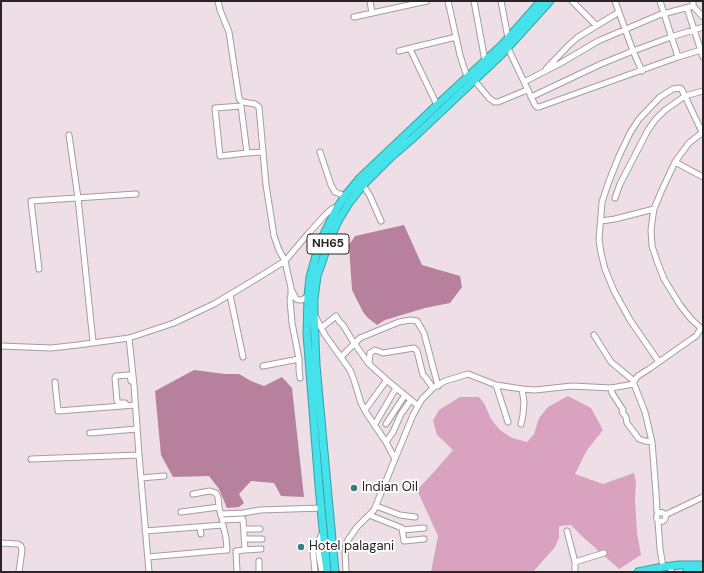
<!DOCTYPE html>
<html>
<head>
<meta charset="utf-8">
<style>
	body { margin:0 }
	#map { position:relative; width:704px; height:573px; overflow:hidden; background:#eedfe6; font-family:"DM Sans",sans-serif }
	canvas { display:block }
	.frame { position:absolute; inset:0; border:2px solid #2a2427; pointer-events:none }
</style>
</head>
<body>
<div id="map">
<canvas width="704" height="573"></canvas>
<div class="frame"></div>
</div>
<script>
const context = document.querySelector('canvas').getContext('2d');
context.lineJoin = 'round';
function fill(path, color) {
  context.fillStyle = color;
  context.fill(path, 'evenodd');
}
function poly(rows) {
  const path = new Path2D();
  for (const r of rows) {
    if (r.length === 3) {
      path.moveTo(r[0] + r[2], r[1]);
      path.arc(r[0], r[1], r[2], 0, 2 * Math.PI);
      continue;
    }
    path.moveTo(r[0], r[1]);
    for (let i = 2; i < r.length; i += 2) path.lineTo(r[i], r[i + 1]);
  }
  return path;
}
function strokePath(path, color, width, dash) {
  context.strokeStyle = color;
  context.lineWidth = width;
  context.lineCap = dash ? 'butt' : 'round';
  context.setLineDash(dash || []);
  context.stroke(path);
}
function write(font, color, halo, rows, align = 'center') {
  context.font = font + ' "DM Sans",sans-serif';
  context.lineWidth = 4;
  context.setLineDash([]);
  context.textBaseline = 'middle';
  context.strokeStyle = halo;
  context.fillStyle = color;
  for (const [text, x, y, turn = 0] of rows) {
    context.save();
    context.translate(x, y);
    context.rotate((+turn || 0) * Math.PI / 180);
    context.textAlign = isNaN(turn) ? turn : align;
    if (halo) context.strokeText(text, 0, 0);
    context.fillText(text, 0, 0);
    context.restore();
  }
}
fill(poly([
	[568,396,591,408,603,430,587,450,575,474,603,484,634,473,636,482,635,500,637,533,641,555,619,569,584,538,571,525,559,526,559,538,555,547,533,572,431,572,438,536,417,490,433,473,453,450,437,435,433,420,439,410,460,397,479,397,484,403,491,419,500,430,512,438,527,442,534,434,539,418,548,407]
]), '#d9a2be');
fill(poly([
	[404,225,422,265,460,276,462,287,450,303,425,308,385,320,377,325,368,318,363,312,352,290,349,245,355,236],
	[194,370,225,374,239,374,251,381,264,386,282,377,292,388,304,497,281,496,274,483,251,481,239,494,244,503,239,507,227,508,219,489,209,476,173,477,161,455,155,391]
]), '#b7809c');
const minor = poly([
	[370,1,372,13],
	[448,1,460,55,467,77],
	[474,1,485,61],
	[501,1,508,38],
	[572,1,596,25],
	[615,1,633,51,642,71],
	[660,1,678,57],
	[693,1,693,6,703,17],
	[687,8,703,57],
	[354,17,427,1],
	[508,48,535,105,537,107,539,107,678,57,701,50],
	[410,49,437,105],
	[399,51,456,37],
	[546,69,569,45,578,37,619,12],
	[474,80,489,98,493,101,495,102,498,102,527,90],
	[524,82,561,63,598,41,659,15,693,6],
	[531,97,601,64,633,51,671,37,703,27],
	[69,135,78,198,93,342],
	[320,152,331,185,335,192,345,196],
	[247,153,241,106,215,108,220,156,247,153,263,152],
	[675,162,703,177],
	[363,185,370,196,381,221],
	[615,198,620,184,648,130,655,120,665,110,685,96,703,91],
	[601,221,615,219,654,209],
	[39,269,31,201,136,194],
	[292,291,296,299,299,300,302,300,308,296],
	[230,295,243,357],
	[315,316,325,335,350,370,354,380,361,403,367,414,386,442,395,459],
	[321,328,336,316,339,321,343,325,352,340,369,364,388,381],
	[594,335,611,362,634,381],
	[129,338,134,385,139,455,149,572],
	[1,346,51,348,78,345,129,338,174,323,214,304,251,282,285,261,279,250,274,236,266,185,259,107,255,104,243,102,240,100,239,98,229,32,220,10,218,1],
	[341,357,360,338,399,322,410,320,417,321,424,333,438,386],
	[659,362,630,320,614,291,605,269,601,253,599,240,602,202,609,181,619,156,630,133,639,119,660,97,673,89,680,88,682,90,702,132],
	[369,364,370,353,375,350,383,353,414,348,417,351,423,375,426,378,433,388],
	[263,366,299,359],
	[300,378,299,369,299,359,292,323,290,300,291,295,291,288,285,261,307,235,326,214,333,208,337,208],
	[55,382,58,411,135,405],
	[496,385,508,422],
	[611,388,612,393,623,410,622,412,626,417,627,423,639,439,645,441,652,442],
	[125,403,119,403,117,401,115,378,116,376,129,375,130,375,131,381],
	[365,410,386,381,389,382,417,405],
	[375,424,396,388],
	[386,424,405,395],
	[521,424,523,415,524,402,522,389],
	[90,433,137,429],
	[386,442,393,432,401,414,411,400],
	[31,459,139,455],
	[141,478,164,476],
	[193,494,210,491,216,493,218,497,219,507],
	[376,506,400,515,415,517],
	[181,512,219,507,221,516],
	[661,517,4.5],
	[658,513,657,511,656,493,652,442,645,412,634,384,634,381,638,376,649,369,693,338,696,336,701,328,691,319,680,305,664,279,657,261,652,246,651,230,653,215,654,209,661,192,675,162,689,143,703,132],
	[221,514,243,513,260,510,322,508],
	[369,515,402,528,404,541,424,539],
	[665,515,703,497],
	[222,520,243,519,245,550,236,551,237,572],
	[658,521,660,549,663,567],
	[200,527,201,534],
	[244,529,260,529],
	[403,530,424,528],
	[145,531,223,525,226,538,227,550,148,557],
	[567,531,575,562,575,572],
	[245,539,262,539],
	[318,541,319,556,322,572],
	[1,543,18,544,21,546,22,550,19,572],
	[245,550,261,549],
	[575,562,604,553],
	[259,572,259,561],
	[315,572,313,552,323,532],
	[346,572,345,550,346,544,348,540,357,527,374,510,413,415,422,399,433,388,445,381,468,374,496,385,522,389,535,390,572,386,611,388,634,384],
	[671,572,671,571]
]);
const highway = poly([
	[687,570,703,570],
	[327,572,319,486,307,334,308,296,310,277,317,252,323,236,337,208,345,196,360,178,437,105,502,45,541,1],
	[335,572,316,365,314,314,314,299,317,276,330,239,338,221,349,203,363,185,392,156,412,139,501,55,550,1],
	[638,572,663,567,679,565,703,565]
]);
strokePath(minor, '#a89aa1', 7);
strokePath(highway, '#3ca0a6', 9);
strokePath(minor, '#fff', 5);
strokePath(highway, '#45e2eb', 7);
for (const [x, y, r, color] of [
	[354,488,4,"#367f83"],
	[301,547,4,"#367f83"]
]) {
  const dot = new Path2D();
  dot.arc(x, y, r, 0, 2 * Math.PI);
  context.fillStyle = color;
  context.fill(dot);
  strokePath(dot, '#fff', 1.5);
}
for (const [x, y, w] of [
	[328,244,42]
]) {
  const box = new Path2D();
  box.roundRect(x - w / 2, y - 10, w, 20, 3);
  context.fillStyle = '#fff';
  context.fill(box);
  strokePath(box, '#2a2427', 1);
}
write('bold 12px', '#2a2427', null, [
	["NH65",328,244]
]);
write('13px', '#2a2427', '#fff', [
	["Indian Oil",362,488],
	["Hotel palagani",309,547]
], 'left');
</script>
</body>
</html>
